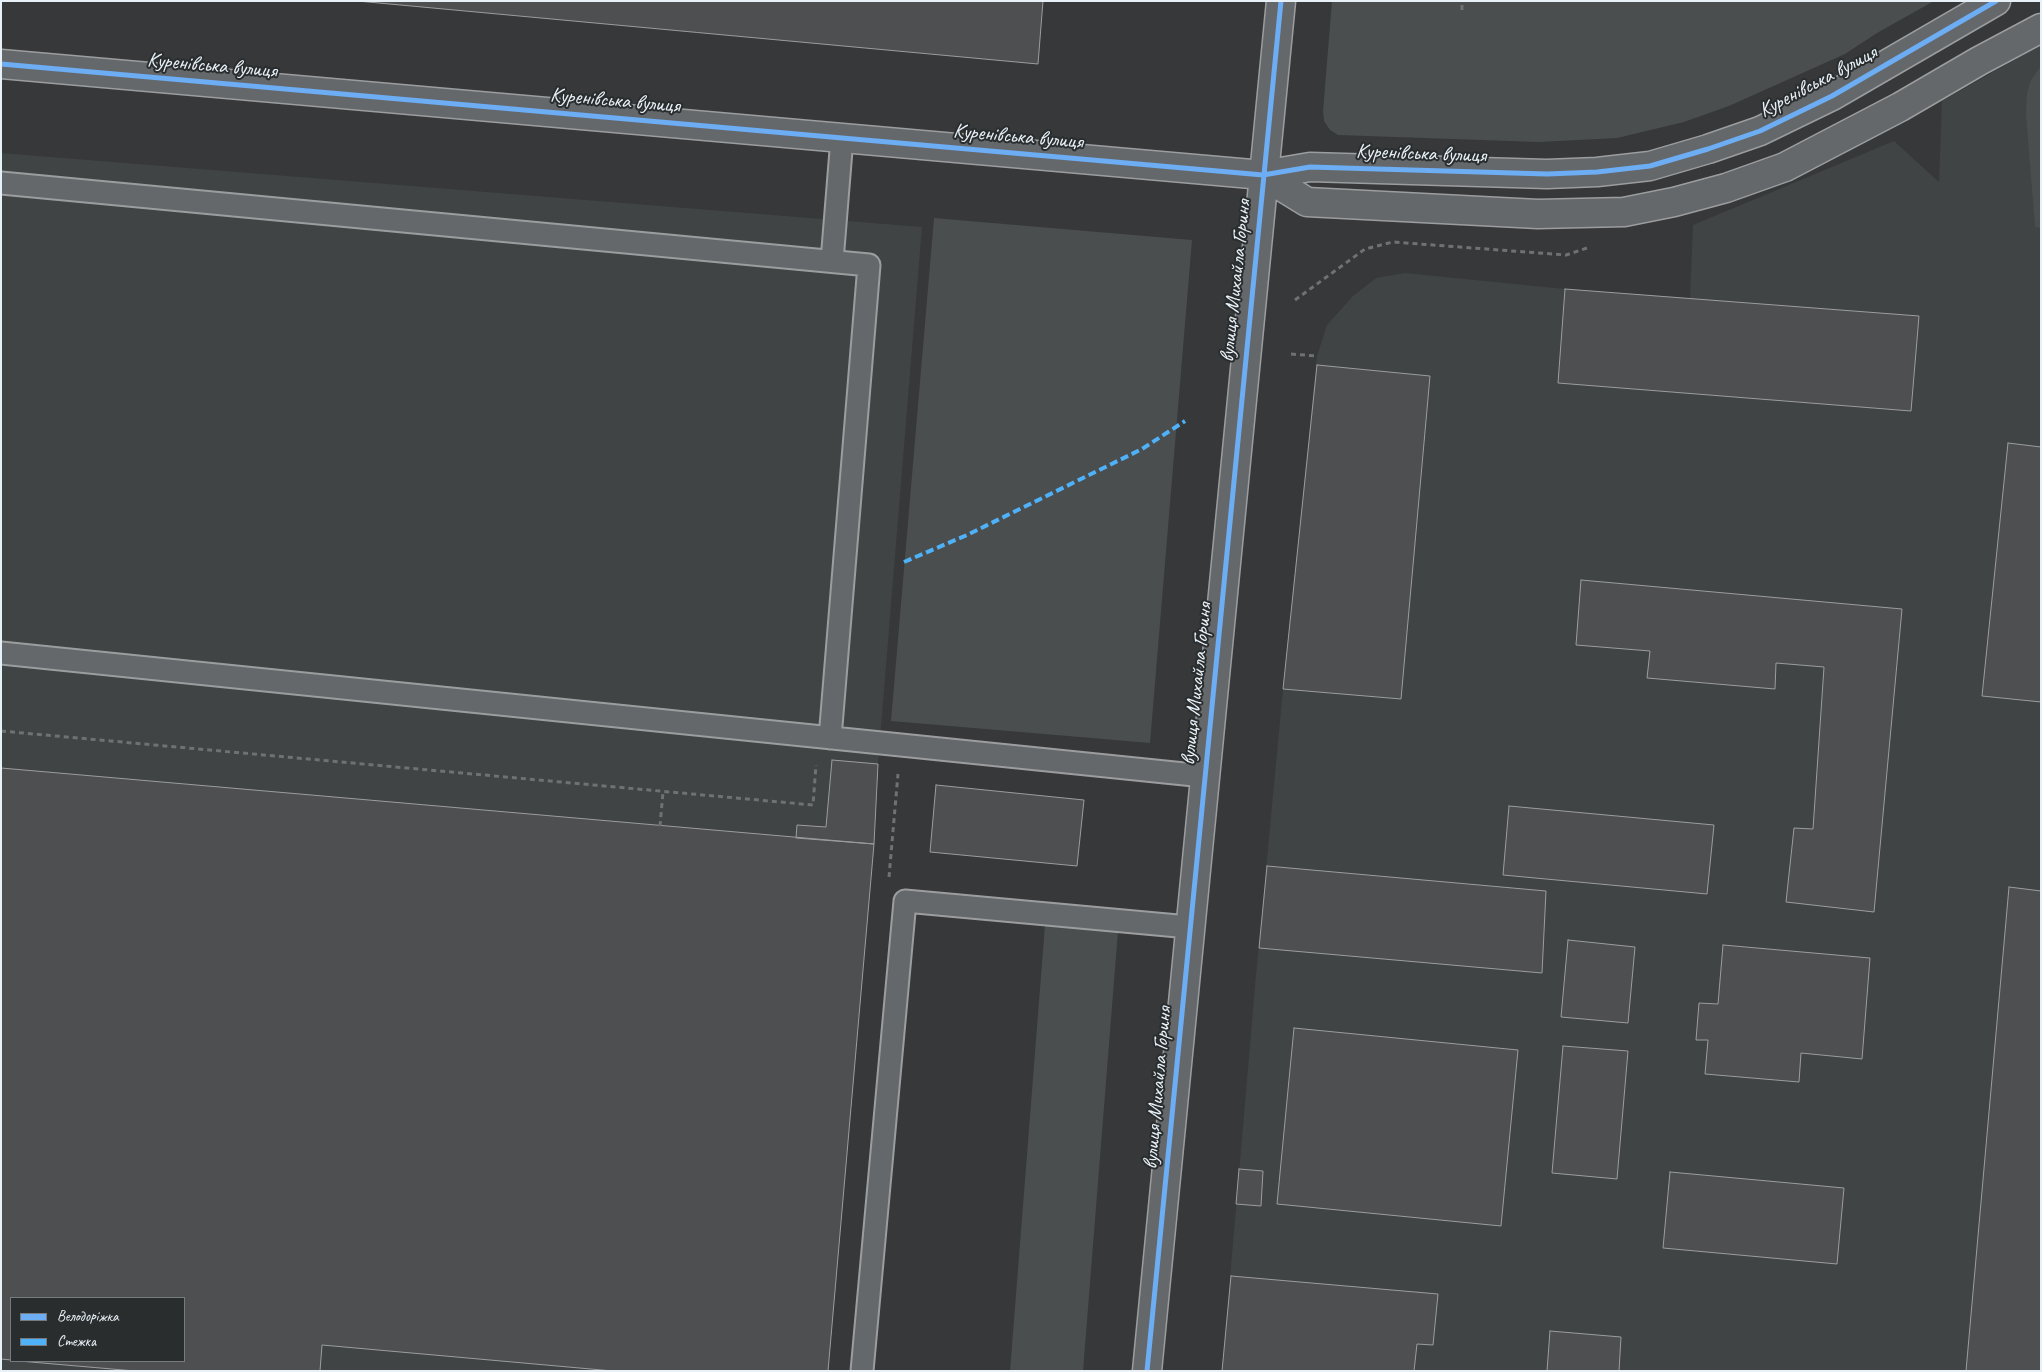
<!DOCTYPE html>
<html>
<head>
<meta charset="utf-8">
<style>
	body { margin:0 }
	#map { position:relative; width:2042px; height:1372px; overflow:hidden; background:#363839; font-family:Caveat,sans-serif }
	canvas { display:block }
	.frame { position:absolute; inset:0; border:2px solid #e8f1f8; pointer-events:none }
	.legend { position:absolute; left:10px; top:1297px; width:175px; height:65px; box-sizing:border-box; background:#2a2d2e; border:1px solid #767b7f; margin:0; padding:6px 9px; list-style:none; font-size:15px; color:#e8f1f8 }
	.legend li { display:flex; align-items:center; gap:10px; height:25px }
	.legend b { width:25px; border:1px solid #767b7f }
</style>
</head>
<body>
<div id="map">
<canvas width="2042" height="1372"></canvas>
<div class="frame"></div>
<ul class="legend">
<li><b style="height:6px;background:#6dadf4"></b>Велодоріжка</li>
<li><b style="height:6px;background:#4fb1f8"></b>Стежка</li>
</ul>
</div>
<script>
const context = document.querySelector('canvas').getContext('2d');
context.lineJoin = 'round';
function fill(path, color) {
  context.fillStyle = color;
  context.fill(path, 'evenodd');
}
function poly(rows) {
  const path = new Path2D();
  for (const r of rows) {
    path.moveTo(r[0], r[1]);
    for (let i = 2; i < r.length; i += 2) path.lineTo(r[i], r[i + 1]);
  }
  return path;
}
function strokePath(path, color, width, dash) {
  context.strokeStyle = color;
  context.lineWidth = width;
  context.lineCap = dash ? 'butt' : 'round';
  context.setLineDash(dash || []);
  context.stroke(path);
}
function write(font, color, halo, rows, align = 'center') {
  context.font = font + ' Caveat,sans-serif';
  context.lineWidth = 4;
  context.setLineDash([]);
  context.textBaseline = 'middle';
  context.strokeStyle = halo;
  context.fillStyle = color;
  for (const [text, x, y, turn = 0] of rows) {
    context.save();
    context.translate(x, y);
    context.rotate((+turn || 0) * Math.PI / 180);
    context.textAlign = isNaN(turn) ? turn : align;
    if (halo) context.strokeText(text, 0, 0);
    context.fillText(text, 0, 0);
    context.restore();
  }
}
fill(poly([
	[2041,45,2041,1371,1222,1371,1256,975,1283,689,1317,356,1327,325,1353,296,1376,278,1405,273,1565,289,1690,298,1693,225,1894,141,1939,182,1942,101],
	[1,153,922,227,874,812,874,844,828,1371,1,1371],
	[11,1298,184,1298,184,1361,11,1361]
]), '#404445');
fill(poly([
	[1332,1,1934,1,1877,33,1845,54,1729,106,1684,122,1617,138,1539,142,1338,135,1330,130,1324,121,1323,111],
	[2041,66,2041,228,2035,227,2026,114,2027,93,2031,80],
	[934,218,1192,240,1150,743,891,721],
	[1045,925,1118,931,1083,1371,1010,1371]
]), '#4a4e4f');
const building = poly([
	[357,1,1043,1,1038,64,357,1],
	[1565,289,1919,316,1911,411,1558,383,1565,289],
	[1317,365,1430,376,1401,699,1283,689,1317,365],
	[2008,443,2041,447,2041,702,1982,696,2008,443],
	[1581,580,1902,609,1874,912,1786,902,1794,828,1813,829,1824,667,1776,663,1775,689,1647,678,1650,651,1576,645,1581,580],
	[832,760,878,764,874,844,796,838,797,825,826,827,832,760],
	[1,768,874,844,828,1371,613,1371,322,1345,320,1371,135,1371,19,1361,184,1361,184,1298,11,1298,11,1360,1,1359,1,768],
	[936,785,1084,800,1077,866,930,852,936,785],
	[1509,806,1714,825,1707,894,1503,875,1509,806],
	[1267,866,1546,891,1542,973,1259,948,1267,866],
	[2009,887,2041,891,2041,1371,1966,1371,2009,887],
	[1568,940,1635,947,1628,1023,1561,1017,1568,940],
	[1723,945,1870,958,1862,1059,1801,1053,1799,1082,1705,1074,1708,1040,1696,1040,1699,1003,1718,1004,1723,945],
	[1294,1028,1518,1050,1501,1226,1277,1204,1294,1028],
	[1563,1046,1628,1051,1617,1179,1552,1173,1563,1046],
	[1239,1169,1263,1171,1261,1206,1236,1204,1239,1169],
	[1670,1172,1844,1188,1837,1264,1663,1248,1670,1172],
	[1231,1276,1438,1294,1433,1345,1417,1344,1414,1371,1222,1371,1231,1276],
	[1550,1331,1621,1337,1619,1371,1547,1371,1550,1331]
]);
fill(building, '#4e4f50');
strokePath(building, '#9b9d9f', 1);
const service = poly([
	[1,183,869,265,830,738],
	[832,261,842,138],
	[1,653,1204,776],
	[862,1371,905,901,1189,927]
]);
const minor = poly([
	[1,64,1263,175,1310,167,1547,174,1597,172,1650,166,1708,149,1760,131,1832,96,1996,1],
	[1263,175,1307,202,1538,214,1624,212,1674,202,1726,188,1785,167,1900,107,1979,61,2041,28],
	[1147,1371,1281,1]
]);
strokePath(service, '#9b9d9f', 25);
strokePath(minor, '#9b9d9f', 31);
strokePath(poly([
	[1462,10,1462,1],
	[1295,300,1365,249,1393,242,1566,255,1590,247],
	[1291,354,1317,356],
	[1,731,813,805,816,765],
	[660,826,663,792],
	[889,877,898,774]
]), '#6f7172', 3, [5, 4]);
strokePath(service, '#65686b', 21);
strokePath(minor, '#65686b', 28);
strokePath(poly([
	[904,562,967,535,1142,449,1185,421]
]), '#4fb1f8', 4, [8, 4]);
strokePath(poly([
	[1,64,1263,175,1310,167,1547,174,1597,172,1650,166,1708,149,1760,131,1832,96,1996,1],
	[1147,1371,1281,1]
]), '#6dadf4', 5);
write('21px', '#e8f1f8', '#2a2d2e', [
	["Куренівська вулиця",212,66,5],
	["Куренівська вулиця",1818,82,-28],
	["Куренівська вулиця",615,101,5],
	["Куренівська вулиця",1018,137,5],
	["Куренівська вулиця",1421,154,2],
	["вулиця Михайла Гориня",1236,281,-84],
	["вулиця Михайла Гориня",1197,684,-84],
	["вулиця Михайла Гориня",1158,1088,-85]
]);
</script>
</body>
</html>
